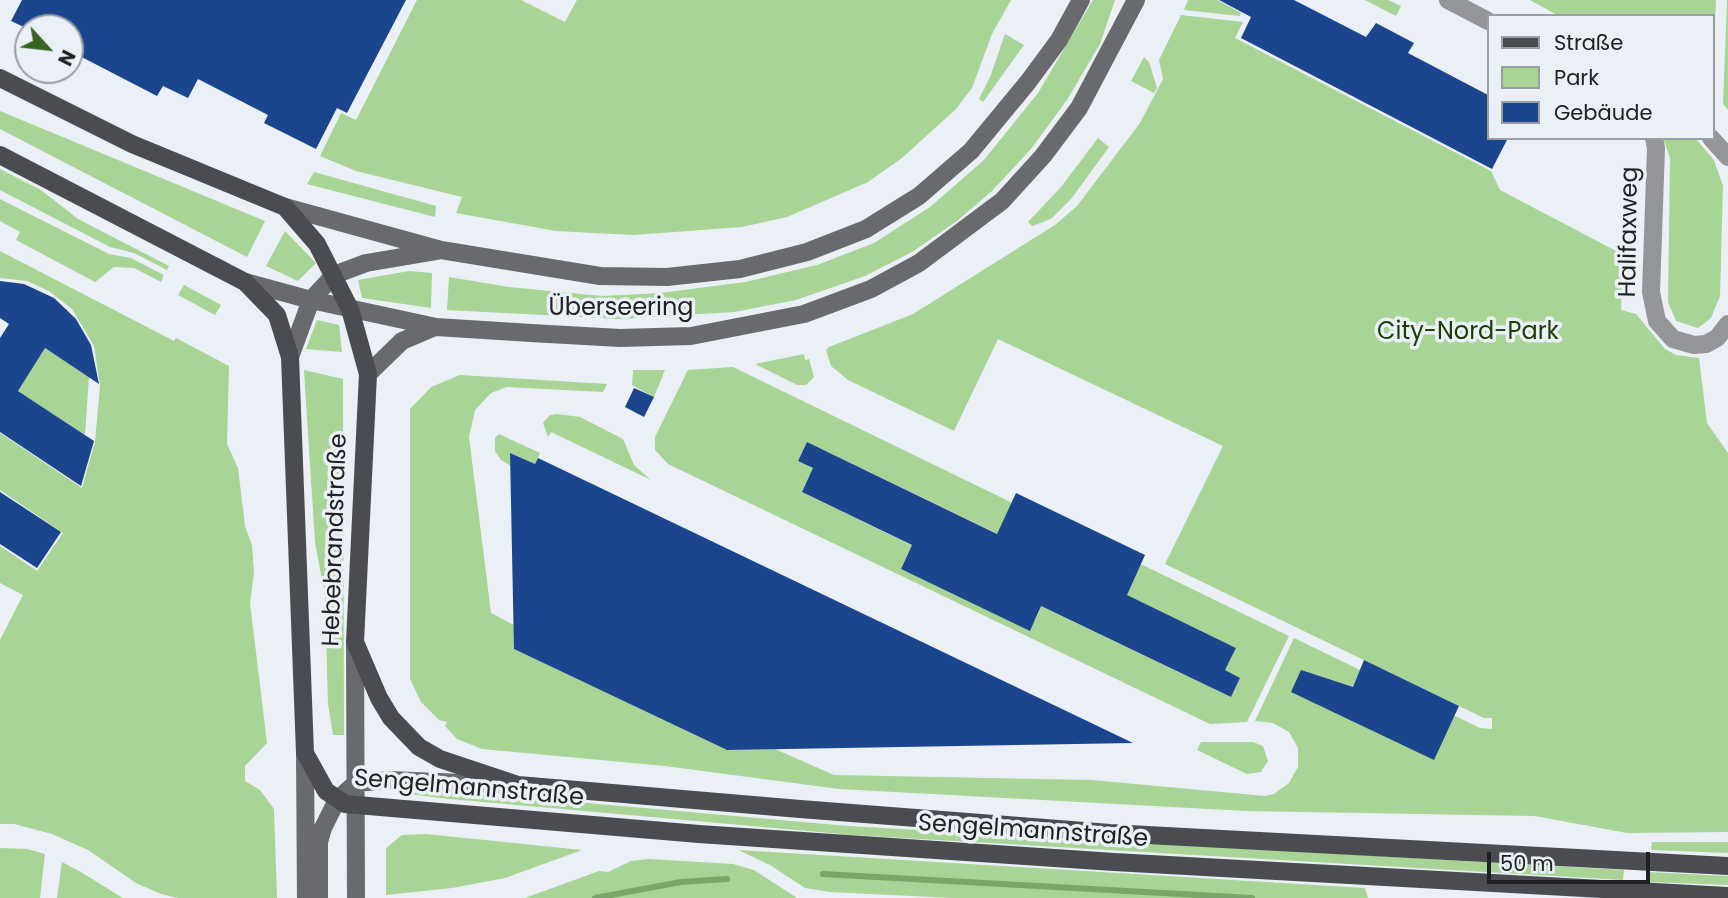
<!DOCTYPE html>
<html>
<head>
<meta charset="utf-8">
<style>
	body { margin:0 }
	#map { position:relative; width:1728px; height:898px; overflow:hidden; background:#ebeff6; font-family:Poppins,sans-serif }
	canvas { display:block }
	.legend { position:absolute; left:1487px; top:14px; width:228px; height:126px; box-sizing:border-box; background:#ebeff6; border:2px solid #9a9da2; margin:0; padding:9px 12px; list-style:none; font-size:21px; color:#202123 }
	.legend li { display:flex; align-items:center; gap:14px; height:35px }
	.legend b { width:35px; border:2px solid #9a9da2 }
	.north { position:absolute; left:14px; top:14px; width:70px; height:70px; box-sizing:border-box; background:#ebeff6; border:2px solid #9a9da2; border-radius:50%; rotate:117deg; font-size:19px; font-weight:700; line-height:28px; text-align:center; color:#202123 }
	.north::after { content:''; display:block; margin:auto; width:24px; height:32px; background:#386422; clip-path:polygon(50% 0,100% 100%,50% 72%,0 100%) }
	.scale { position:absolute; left:1487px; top:852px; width:163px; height:32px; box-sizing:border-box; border:4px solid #202123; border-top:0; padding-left:9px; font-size:21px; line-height:24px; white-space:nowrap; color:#202123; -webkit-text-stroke:5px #ebeff6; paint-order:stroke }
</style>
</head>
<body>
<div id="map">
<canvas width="1728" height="898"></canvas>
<ul class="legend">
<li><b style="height:9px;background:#4a4c51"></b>Straße</li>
<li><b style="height:19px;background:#a8d496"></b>Park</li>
<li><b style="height:19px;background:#1b468d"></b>Gebäude</li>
</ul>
<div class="north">N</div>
<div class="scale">50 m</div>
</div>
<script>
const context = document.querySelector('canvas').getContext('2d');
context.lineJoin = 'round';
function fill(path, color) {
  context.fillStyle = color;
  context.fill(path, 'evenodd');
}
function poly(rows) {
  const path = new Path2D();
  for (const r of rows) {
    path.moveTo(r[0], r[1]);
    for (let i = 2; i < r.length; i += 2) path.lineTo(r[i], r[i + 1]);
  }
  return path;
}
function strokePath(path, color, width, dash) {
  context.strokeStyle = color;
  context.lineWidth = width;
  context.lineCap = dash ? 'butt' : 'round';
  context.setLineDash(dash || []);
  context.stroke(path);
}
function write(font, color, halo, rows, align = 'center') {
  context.font = font + ' Poppins,sans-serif';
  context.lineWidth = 7;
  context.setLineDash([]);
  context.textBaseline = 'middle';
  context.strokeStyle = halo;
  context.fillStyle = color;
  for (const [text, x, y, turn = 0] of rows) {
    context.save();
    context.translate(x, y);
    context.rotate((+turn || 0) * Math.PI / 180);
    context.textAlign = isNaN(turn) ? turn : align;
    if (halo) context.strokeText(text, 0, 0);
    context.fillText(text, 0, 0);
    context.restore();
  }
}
fill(poly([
	[417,0,521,0,565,22,577,0,1011,0,992,34,972,88,956,109,902,158,868,182,787,217,742,227,633,235,556,231,456,213,462,197,356,171,320,156,341,113,356,120],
	[1093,0,1115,0,1100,44,1067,100,1031,149,992,191,957,221,912,252,865,276,796,300,734,312,619,319,447,310,449,277,509,287,602,296,660,293,745,282,817,265,874,243,930,207,984,160,1038,93],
	[1188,0,1217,0,1241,13,1240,16,1184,10],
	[1365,0,1388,0,1401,6,1396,16],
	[1530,0,1716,0,1712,83,1712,16,1559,16],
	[1727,0,1728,0,1728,110,1723,104],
	[1181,15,1243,22,1235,38,1491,171,1500,190,1618,252,1618,257,1623,260,1621,310,1636,314,1665,349,1676,355,1699,358,1707,423,1728,453,1728,832,1627,833,1535,816,1246,811,839,789,665,766,482,749,457,739,445,726,447,722,439,720,421,702,410,679,410,409,431,387,460,375,607,384,603,392,507,387,491,393,475,410,469,437,491,613,514,625,514,649,727,750,775,749,834,775,1092,780,1265,796,1274,794,1289,783,1298,767,1298,748,1289,732,1273,723,1255,721,1294,638,1480,728,1492,729,1492,718,1484,718,1165,564,1223,446,998,339,954,431,848,380,831,366,826,350,829,347,913,314,1055,225,1077,206,1140,123,1163,79,1159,60],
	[1005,34,1024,45,983,102,979,99,990,77],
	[1144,57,1149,62,1157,88,1154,93,1131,81],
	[0,111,265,221,247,257,0,129],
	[1098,138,1109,147,1071,199,1051,219,1032,226,1028,222,1061,187],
	[1663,138,1695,138,1714,160,1723,186,1720,296,1711,318,1698,328,1676,321,1668,302,1670,158],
	[0,169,41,190,78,219,169,266,167,270,134,253,110,247,0,190],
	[314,172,436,206,435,217,307,184],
	[0,199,109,254,131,258,164,275,161,282,134,268,114,267,95,282,16,240,20,232,0,221],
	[285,231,316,263,298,281,266,266],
	[0,251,174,341,176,338,229,366,227,444,238,468,245,526,252,545,254,572,250,603,267,743,245,766,245,781,260,790,274,809,277,898,178,898,161,894,136,883,88,850,52,834,14,824,0,824,0,640,23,595,0,583,0,546,37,571,63,533,0,490,0,433,82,488,95,442,100,386,94,346,72,309,49,291,27,281,0,278],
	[409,271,432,273,431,308,362,298,358,280],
	[184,285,221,305,215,315,178,295],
	[317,320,339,325,342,352,306,349],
	[45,348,89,377,85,435,18,391],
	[804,354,805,360,809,359,814,377,806,385,797,385,755,364],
	[733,367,1033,513,1002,536,807,442,798,461,819,471,810,475,802,492,917,548,909,551,901,569,1030,630,1039,612,1036,604,1231,697,1240,678,1218,667,1221,661,1228,664,1236,648,1121,593,1050,520,1289,636,1247,722,1210,724,668,464,655,450,655,437,688,370],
	[304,370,343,379,344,735,333,735,328,704,325,595,315,543],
	[633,370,665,370,654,397,632,385],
	[557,414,580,417,623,439,634,465,651,480,551,432,548,437,543,423,550,415],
	[499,434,540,453,535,464,512,454,511,466,501,460,495,451,495,438],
	[1201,742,1253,742,1263,746,1268,761,1261,772,1247,774,1197,750],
	[405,787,849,826,1624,870,1623,880,852,835,439,798,404,793],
	[426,834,582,850,505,878,452,888,386,895,386,848,402,835],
	[1652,842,1728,842,1728,853,1651,850],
	[0,848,27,849,45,854,40,898,0,898],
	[738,850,1365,888,1368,898,953,898,830,892,805,888,770,865],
	[649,859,733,864,754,870,797,898,525,898,599,871,608,872,631,861],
	[62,862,79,871,123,898,57,898],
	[1648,872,1728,876,1728,885,1647,882]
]), '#a8d496');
strokePath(poly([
	[823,874,1252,898],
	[595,898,681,882,727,879]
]), '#7ca56b', 6);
fill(poly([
	[22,0,406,0,347,113,337,108,316,149,264,123,268,115,198,79,188,98,163,86,157,96,70,51,70,28,26,28,11,21],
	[1219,0,1294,0,1366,37,1376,23,1414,43,1408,53,1488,95,1488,138,1508,138,1492,169,1241,38,1251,17],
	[0,281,24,284,54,298,76,319,91,345,99,384,45,348,18,391,94,441,81,486,0,432,0,338,9,324,0,318],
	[634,388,654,397,644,417,625,407],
	[807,442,997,534,1016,493,1145,555,1127,595,1236,648,1225,670,1240,678,1231,697,1041,606,1030,631,901,569,912,545,802,492,813,468,798,461],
	[510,453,535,464,538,458,1133,743,727,750,514,649],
	[0,492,61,532,37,568,0,544],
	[1364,660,1459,706,1434,760,1291,692,1301,670,1353,687]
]), '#1b468d');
strokePath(poly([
	[1448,0,1488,21],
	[1654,138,1656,148,1651,292,1657,321,1673,339,1694,345,1706,344,1717,338,1728,324],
	[1711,138,1728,157]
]), '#939598', 18);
strokePath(poly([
	[285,207,441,250,600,276,667,277,740,269,807,252,866,229,919,196,971,151,1028,82,1059,40,1081,0],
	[245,282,311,300,436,327,531,333,620,338,691,336,804,314,871,289,919,263,1002,201,1043,156,1079,108,1136,0],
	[290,357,311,300,334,275,366,263,437,251],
	[368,374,402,341,435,327],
	[355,643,356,898],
	[305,753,306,898],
	[319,898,319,842,323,828,337,800,356,783,389,780,511,785]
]), '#686a6e', 18);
strokePath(poly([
	[0,78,132,144,285,207,317,244,350,309,368,374,355,642,379,698,391,718,419,747,440,759,518,785,800,809,1110,833,1728,866],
	[0,155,245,282,277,315,290,357,305,753,326,791,345,804,699,834,1114,862,1728,896]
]), '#4a4c51', 18);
write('24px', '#202123', '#ebeff6', [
	["Halifaxweg",1630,232,-89],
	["Überseering",621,309],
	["Hebebrandstraße",336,540,-88],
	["Sengelmannstraße",469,789,5],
	["Sengelmannstraße",1033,832,4]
]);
write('24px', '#193e03', '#ebeff6', [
	["City-Nord-Park",1468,333]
]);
</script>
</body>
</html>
